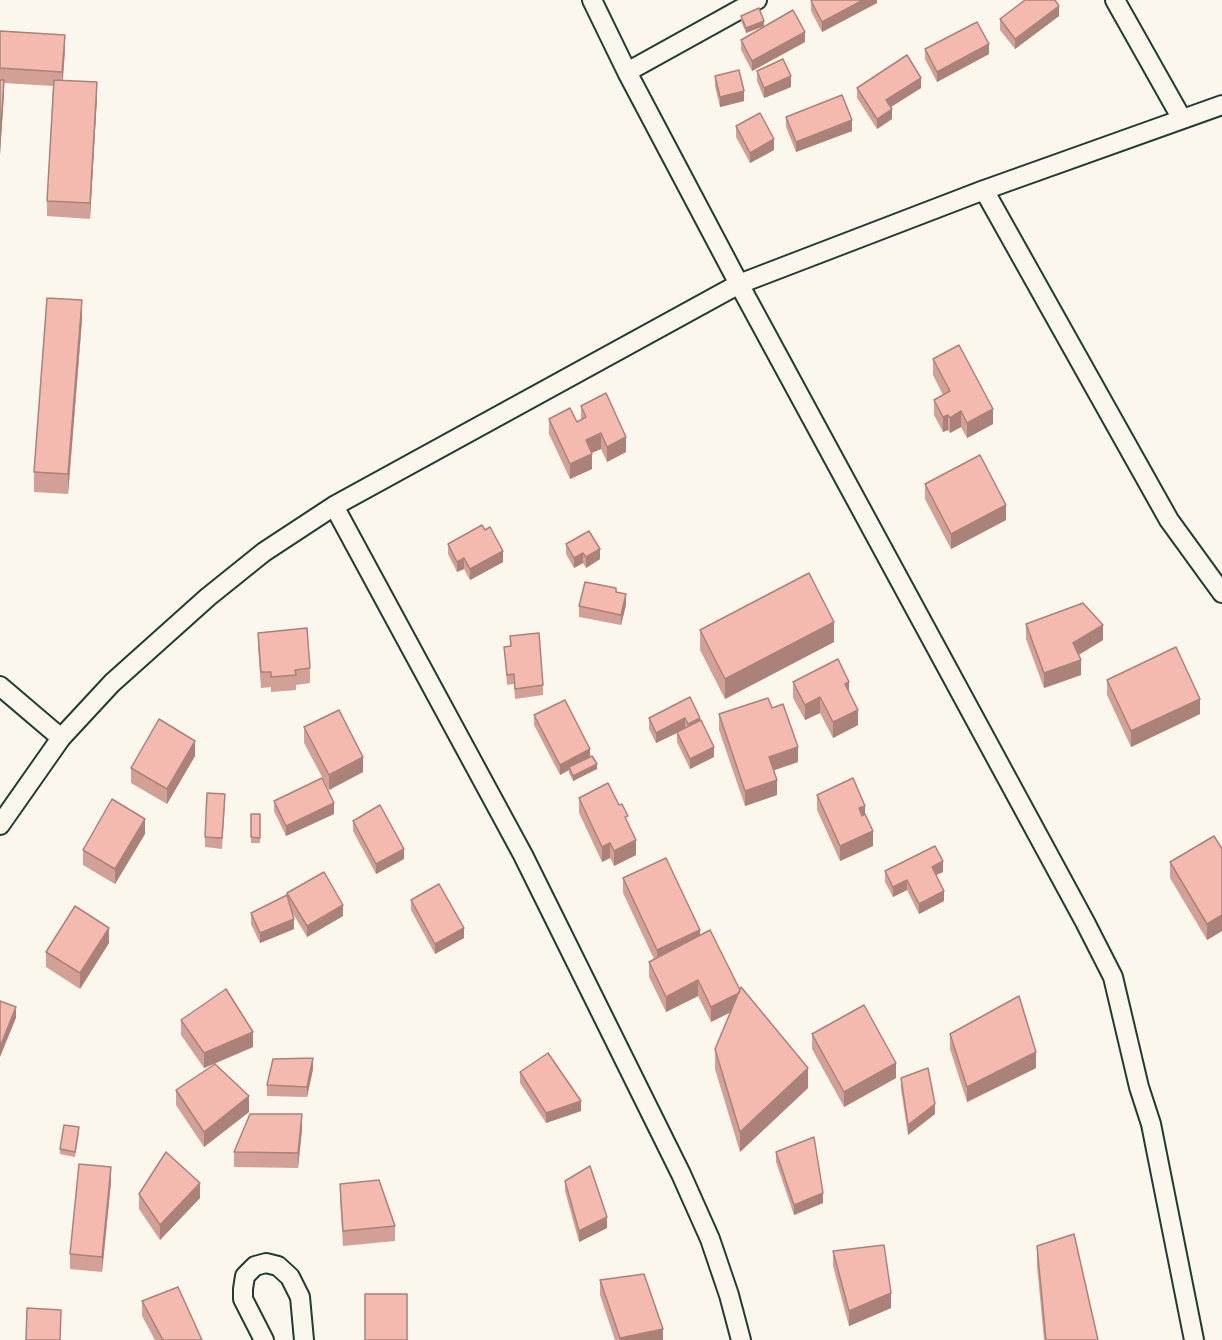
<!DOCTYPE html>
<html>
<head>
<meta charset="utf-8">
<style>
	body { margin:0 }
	canvas { display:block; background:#fbf7ec }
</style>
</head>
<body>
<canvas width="1222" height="1340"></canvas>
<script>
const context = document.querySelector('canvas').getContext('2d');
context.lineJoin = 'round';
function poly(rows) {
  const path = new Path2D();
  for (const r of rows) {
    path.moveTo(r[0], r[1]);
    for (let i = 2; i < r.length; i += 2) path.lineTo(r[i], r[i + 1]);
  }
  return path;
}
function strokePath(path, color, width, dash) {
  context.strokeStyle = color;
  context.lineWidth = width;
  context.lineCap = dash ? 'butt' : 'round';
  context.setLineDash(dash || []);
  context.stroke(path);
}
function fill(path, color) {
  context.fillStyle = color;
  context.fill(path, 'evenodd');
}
const minor = poly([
	[592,0,627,72,739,284,1085,922,1113,977,1139,1087,1151,1124,1194,1340],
	[1115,0,1182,119],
	[627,72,757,0],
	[984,190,1169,520,1222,593],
	[334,506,523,855,681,1174,710,1239,729,1295,741,1340],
	[0,686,61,738],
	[0,825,61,738,112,683,208,597,264,552,334,506,739,284,984,190,1222,105],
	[264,1340,243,1299,243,1289,245,1276,255,1266,266,1263,278,1266,290,1277,300,1297,304,1340]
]);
strokePath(minor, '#1f3d34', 22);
strokePath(minor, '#fbf7ec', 18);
fill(poly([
	[877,0,877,3,822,32,811,11,811,1],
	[741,16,764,26,746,33,741,21],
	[1059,16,1015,49,1000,30,1000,19],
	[0,31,65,50,63,80,97,97,90,219,47,216,47,201,53,86,4,83,0,155],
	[741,40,805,42,752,71,741,50],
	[925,49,989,54,937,82,925,59],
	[757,71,791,87,764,98,757,81],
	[715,76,744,101,720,107,715,86],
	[857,88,921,88,891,107,892,119,877,129,857,98],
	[786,117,852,131,796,152,786,127],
	[736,126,774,150,750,163,736,137],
	[82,320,68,494,34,492,34,472],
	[933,359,993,424,967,438,961,427,950,433,948,430,943,432,934,415,934,400,943,395,933,375],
	[581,406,626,452,607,462,601,449,592,453,592,469,570,479,549,434,549,419,577,422,581,420],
	[925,484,1006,520,951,549,925,499],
	[448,544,503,562,470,580,464,569,457,572,448,554],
	[566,544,600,559,586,568,583,563,574,568,566,554],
	[616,593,626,605,621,625,579,617,579,606],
	[1026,624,1103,640,1079,655,1081,675,1044,688,1026,639],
	[700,630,834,642,725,699,700,650],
	[258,633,310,668,310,683,296,685,296,690,271,692,271,687,261,688,258,648],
	[510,636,543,685,543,695,515,699,514,684,507,685,504,647,510,646],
	[1107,680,1200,714,1131,747,1107,695],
	[793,682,849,693,858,725,833,738,820,713,805,720,793,698],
	[690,697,700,720,714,757,690,769,677,742,677,733,656,743,649,729,649,718],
	[772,708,798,762,774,770,777,795,745,806,719,730,719,714],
	[534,715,590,756,597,769,573,781,569,773,569,770,560,775,534,725],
	[304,727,363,772,329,790,304,743],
	[195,756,167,804,131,783,131,768],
	[817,795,865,815,873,846,840,861,817,810],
	[579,798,628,823,636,855,614,866,610,858,602,862,579,813],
	[274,801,334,814,286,836,274,811],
	[225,804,222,849,205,847,205,837],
	[251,814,260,814,260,843,251,843],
	[353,821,404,859,376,874,353,831],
	[145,834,115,884,83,865,83,850],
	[1222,849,1222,931,1207,940,1170,878,1170,862],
	[885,871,943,872,936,875,944,901,919,914,907,890,893,897,885,882],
	[623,878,700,936,740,990,808,1088,740,1152,715,1069,715,1049,731,1012,711,1022,698,996,666,1012,649,977,649,962,654,959,623,893],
	[287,893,343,916,307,937,292,912,294,929,260,943,251,924,251,913,287,895],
	[411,900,464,938,435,954,411,910],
	[109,943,80,989,46,967,46,952],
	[181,1020,253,1047,204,1068,181,1035],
	[812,1034,896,1078,844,1107,812,1049],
	[950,1034,1036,1068,967,1102,950,1049],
	[313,1069,307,1097,267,1096,267,1085],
	[520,1072,581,1111,546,1123,520,1083],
	[901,1078,935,1114,908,1135,901,1089],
	[176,1090,249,1112,204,1147,176,1105],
	[302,1129,298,1168,234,1167,234,1152],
	[79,1133,75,1157,60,1154,60,1149],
	[776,1152,823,1203,794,1215,776,1162],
	[565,1181,607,1228,579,1242,565,1191],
	[111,1182,102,1272,70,1269,70,1254],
	[340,1184,395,1226,395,1241,343,1246,340,1199],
	[139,1194,200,1198,160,1240,139,1209],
	[1037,1246,1098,1340,1044,1340,1037,1266],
	[833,1251,891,1308,849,1326,833,1266],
	[600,1280,663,1340,615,1340,600,1295],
	[142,1301,202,1340,155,1340,142,1316]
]), '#d2a096');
fill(poly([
	[863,0,877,0,877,3,822,32,822,22],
	[1059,6,1059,16,1015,49,1015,39],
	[764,21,764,26,746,33,746,28],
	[805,32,805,42,752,71,752,61],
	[65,35,65,50,62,87,62,72],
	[989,44,989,54,937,82,937,72],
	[791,76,791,87,764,98,764,88],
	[921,78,921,88,886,110,886,100],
	[4,80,4,95,0,155,0,140],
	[97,82,97,97,90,219,90,203],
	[744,91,744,101,720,107,720,97],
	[892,109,892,119,877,129,877,119],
	[852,120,852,131,796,152,796,142],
	[774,139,774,150,750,163,750,153],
	[82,300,82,320,68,494,68,474],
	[993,409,993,424,967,438,967,423],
	[961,411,961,427,950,433,950,418],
	[948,415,948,430,943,432,943,417],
	[601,433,601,449,586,455,586,440],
	[626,437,626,452,607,462,607,447],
	[592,454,592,469,570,479,570,464],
	[1006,505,1006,520,951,549,951,534],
	[600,549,600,559,586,568,586,557],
	[503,551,503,562,470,580,470,569],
	[583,553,583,563,574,568,574,558],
	[464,558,464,569,457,572,457,562],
	[626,594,626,605,621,625,621,615],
	[834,622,834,642,725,699,725,679],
	[1103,625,1103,640,1073,658,1073,643],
	[1081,660,1081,675,1044,688,1044,673],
	[849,682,849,698,845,684],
	[820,697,820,713,805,720,805,705],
	[1200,699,1200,714,1131,747,1131,731],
	[858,710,858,725,833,738,833,722],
	[685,718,685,729,656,743,656,733],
	[700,718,700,728,688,734,688,724],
	[195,741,195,756,167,804,167,789],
	[714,747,714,757,690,769,690,759],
	[798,747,798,762,769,772,769,757],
	[590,749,590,759,569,767,569,770,560,775,560,765],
	[363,757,363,772,329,790,329,775],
	[597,764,597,769,573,781,573,776],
	[777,780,777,795,745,806,745,791],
	[334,803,334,814,286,836,286,826],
	[865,806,865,821,859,808],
	[145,819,145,834,115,884,115,869],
	[873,831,873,846,840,861,840,846],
	[636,840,636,855,614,866,614,851],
	[610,843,610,858,602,862,602,847],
	[404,849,404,859,376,874,376,864],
	[943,861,943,872,932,877,932,867],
	[907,880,907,890,893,897,893,887],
	[944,891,944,901,919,914,919,904],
	[343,905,343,916,307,937,307,926],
	[1222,915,1222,931,1207,940,1207,924],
	[294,919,294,929,260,943,260,933],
	[109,928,109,943,80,989,80,973],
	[464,928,464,938,435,954,435,944],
	[700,930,700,945,657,965,657,950],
	[698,980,698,996,666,1012,666,997],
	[741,992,741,1007,711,1022,711,1007],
	[16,1007,16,1018,0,1057,0,1047],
	[253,1032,253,1047,204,1068,204,1053],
	[1036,1052,1036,1068,967,1102,967,1087],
	[313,1058,313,1069,307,1097,307,1087],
	[896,1063,896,1078,844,1107,844,1092],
	[808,1068,808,1088,740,1152,740,1132],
	[249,1096,249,1112,204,1147,204,1132],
	[581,1101,581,1111,546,1123,546,1113],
	[935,1104,935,1114,908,1135,908,1125],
	[302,1114,302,1129,298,1168,298,1153],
	[111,1167,111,1182,102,1272,102,1257],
	[200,1183,200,1198,160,1240,160,1225],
	[823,1193,823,1203,794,1215,794,1205],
	[607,1217,607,1228,579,1242,579,1231],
	[891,1293,891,1308,849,1326,849,1311],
	[663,1329,663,1340,620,1340,620,1338]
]), '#ab827a');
const building = poly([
	[812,0,863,0,822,22,811,1,812,0],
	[1025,0,1055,0,1059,6,1015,39,1000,19,1025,0],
	[759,8,764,21,746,28,741,16,759,8],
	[793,10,805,32,752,61,741,40,793,10],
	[977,22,989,44,937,72,925,49,977,22],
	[0,31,65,35,62,72,0,68,0,31],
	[907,55,921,78,886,100,892,109,877,119,857,88,907,55],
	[783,59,791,76,764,88,757,71,783,59],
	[739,70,744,91,720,97,715,76,739,70],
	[0,80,4,80,0,140,0,80],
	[54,80,97,82,90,203,47,201,54,80],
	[842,95,852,120,796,142,786,117,842,95],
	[760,113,774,139,750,153,736,126,760,113],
	[47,298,82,300,68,474,34,472,47,298],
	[959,345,993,409,967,423,961,411,950,418,948,415,943,417,934,400,950,391,933,359,959,345],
	[606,393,626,437,607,447,601,433,586,440,592,454,570,464,549,419,570,408,577,422,586,417,581,406,606,393],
	[980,455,1006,505,951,534,925,484,980,455],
	[482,525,485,530,490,527,503,551,470,569,464,558,457,562,448,544,482,525],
	[589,531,600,549,586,557,583,553,574,558,566,544,589,531],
	[809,573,834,622,725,679,700,630,809,573],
	[585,582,616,588,616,592,626,594,621,615,579,606,585,582],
	[1083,603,1103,625,1073,643,1081,660,1044,673,1026,624,1083,603],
	[307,628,310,668,295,670,296,675,271,677,271,672,261,672,258,633,307,628],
	[539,633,543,685,515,689,514,674,507,675,504,647,511,646,510,636,539,633],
	[1176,647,1200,699,1131,731,1107,680,1176,647],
	[838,659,849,682,845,684,858,710,833,722,820,697,805,705,793,682,838,659],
	[690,697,700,718,688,724,685,718,656,733,649,718,690,697],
	[768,698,772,708,783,704,798,747,769,757,777,780,745,791,719,714,768,698],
	[565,700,590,749,560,765,534,715,565,700],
	[339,710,363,757,329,775,304,727,339,710],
	[159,719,195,741,167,789,131,768,159,719],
	[701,720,714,747,690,759,677,732,701,720],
	[592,756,597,764,573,776,569,767,592,756],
	[322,778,334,803,286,826,274,801,322,778],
	[853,778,865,806,859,808,862,816,865,814,873,831,840,846,817,795,853,778],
	[608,783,619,805,622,804,628,816,625,817,636,840,614,851,610,843,602,847,579,798,608,783],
	[207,793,225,794,222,838,205,837,207,793],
	[112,799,145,819,115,869,83,850,112,799],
	[380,805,404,849,376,864,353,821,380,805],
	[251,814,260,814,260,838,251,837,251,814],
	[1214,836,1222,849,1222,915,1207,924,1170,862,1214,836],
	[935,846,943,861,932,867,944,891,919,904,907,880,893,887,885,871,935,846],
	[666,858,700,930,657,950,623,878,666,858],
	[324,872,343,905,307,926,287,893,324,872],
	[439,884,464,928,435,944,411,900,439,884],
	[287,895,294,919,260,933,251,913,287,895],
	[75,906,109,928,80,973,46,952,75,906],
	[710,930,740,990,739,993,711,1007,698,980,666,997,649,962,710,930],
	[741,987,808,1068,740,1132,715,1049,741,987],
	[226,989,253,1032,204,1053,181,1020,226,989],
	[1019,996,1036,1052,967,1087,950,1034,1019,996],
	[0,1001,16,1007,0,1047,0,1001],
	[864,1005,896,1063,844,1092,812,1034,864,1005],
	[548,1053,581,1101,546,1113,520,1072,548,1053],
	[313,1058,307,1087,267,1085,273,1059,313,1058],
	[215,1064,249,1096,204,1132,176,1090,215,1064],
	[928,1068,935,1104,908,1125,901,1078,928,1068],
	[250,1114,302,1114,298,1153,234,1152,250,1114],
	[64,1125,79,1127,75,1152,60,1149,64,1125],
	[814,1137,823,1193,794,1205,776,1152,814,1137],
	[166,1152,200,1183,160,1225,139,1194,166,1152],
	[79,1164,111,1167,102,1257,70,1254,79,1164],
	[590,1166,607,1217,579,1231,565,1181,590,1166],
	[379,1180,395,1226,343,1231,340,1184,379,1180],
	[1074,1234,1098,1340,1046,1340,1037,1246,1074,1234],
	[884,1245,891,1293,849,1311,833,1251,884,1245],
	[644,1274,663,1329,620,1338,600,1280,644,1274],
	[178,1287,202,1340,163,1340,142,1301,178,1287],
	[365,1294,407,1294,407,1340,365,1340,365,1294],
	[27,1308,61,1310,60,1340,26,1340,27,1308]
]);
fill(building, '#f4baaf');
strokePath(building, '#ab827a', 1.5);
</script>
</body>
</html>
